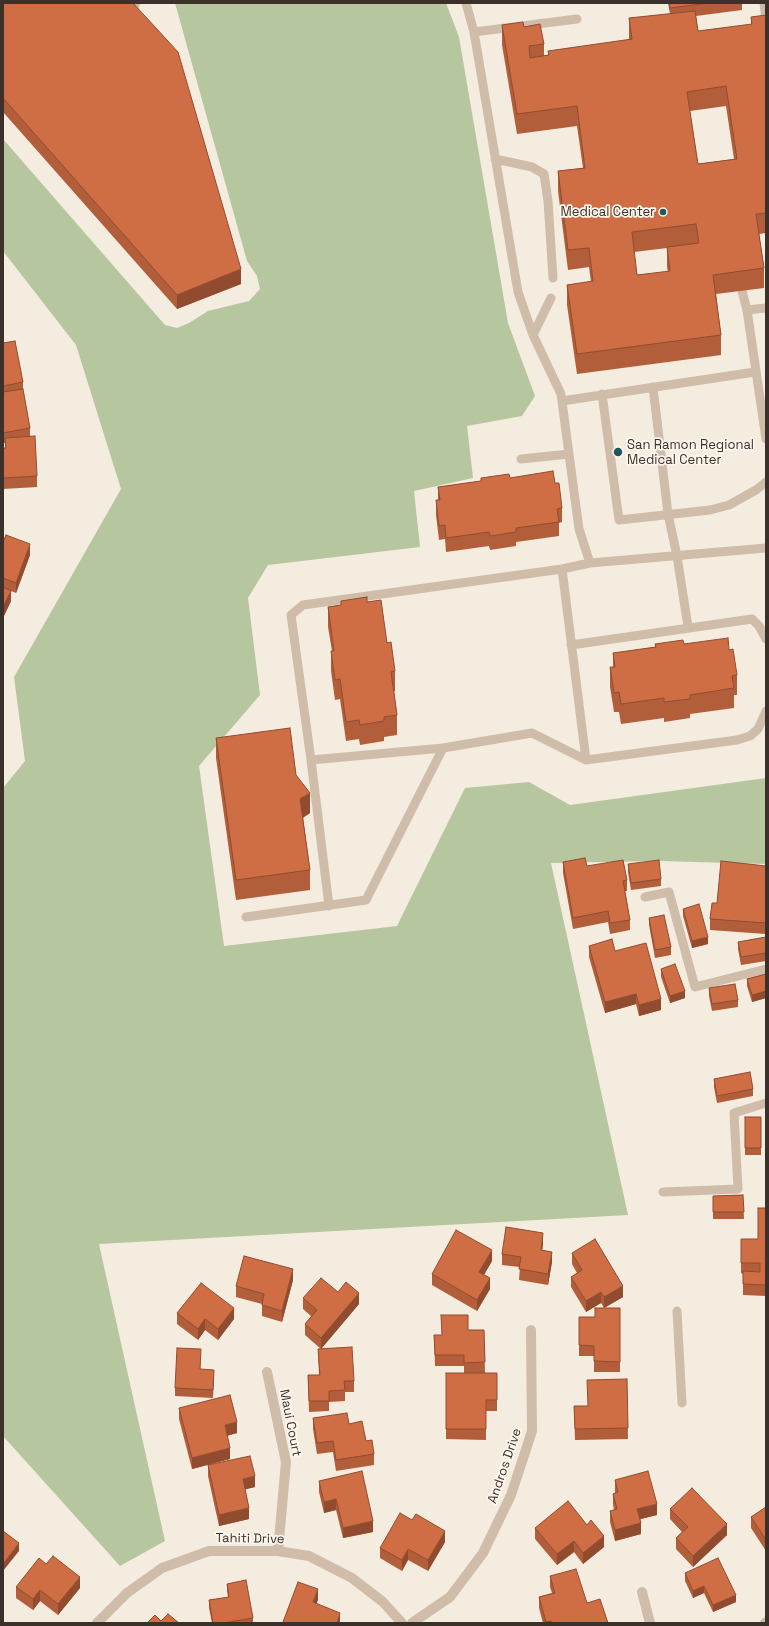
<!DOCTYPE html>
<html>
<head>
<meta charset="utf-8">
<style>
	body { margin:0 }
	#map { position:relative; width:769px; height:1626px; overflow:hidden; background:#f5ece0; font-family:"Space Grotesk",sans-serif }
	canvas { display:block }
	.frame { position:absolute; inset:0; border:4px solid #3c302a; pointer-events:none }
</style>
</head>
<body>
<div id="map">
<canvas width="769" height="1626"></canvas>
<div class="frame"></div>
</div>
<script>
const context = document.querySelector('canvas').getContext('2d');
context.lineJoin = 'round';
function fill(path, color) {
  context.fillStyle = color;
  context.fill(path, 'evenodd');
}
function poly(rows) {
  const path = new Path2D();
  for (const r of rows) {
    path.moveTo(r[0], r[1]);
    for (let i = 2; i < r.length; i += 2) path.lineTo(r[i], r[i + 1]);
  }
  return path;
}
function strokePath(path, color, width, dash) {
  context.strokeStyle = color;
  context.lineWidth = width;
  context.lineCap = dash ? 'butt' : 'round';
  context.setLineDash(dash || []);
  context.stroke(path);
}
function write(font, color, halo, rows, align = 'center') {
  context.font = font + ' "Space Grotesk",sans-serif';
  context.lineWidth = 3.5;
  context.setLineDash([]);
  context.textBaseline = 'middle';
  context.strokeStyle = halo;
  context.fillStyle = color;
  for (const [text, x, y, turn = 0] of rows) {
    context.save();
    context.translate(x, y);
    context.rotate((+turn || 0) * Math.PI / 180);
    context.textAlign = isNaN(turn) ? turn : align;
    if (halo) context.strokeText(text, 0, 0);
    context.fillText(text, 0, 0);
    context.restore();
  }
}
fill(poly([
	[175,3,446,3,459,37,508,323,535,396,522,416,467,426,473,478,414,491,420,547,268,565,248,598,260,695,199,766,224,946,397,926,465,788,529,782,570,805,766,778,766,864,660,861,551,863,628,1215,99,1244,165,1541,120,1566,3,1436,3,788,25,761,14,677,121,489,76,345,3,251,3,139,165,325,177,328,189,323,208,311,249,301,260,289,257,276,247,261]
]), '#b6c69e');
strokePath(poly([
	[466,3,474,32,518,292,533,335,561,394,579,529,590,563,766,548],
	[764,3,766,20],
	[135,5,136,3],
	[474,32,577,19],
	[495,159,532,167,544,174,548,201,553,278],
	[742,291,747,310],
	[766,308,747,310,766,439],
	[533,335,551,298],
	[653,387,668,514,677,556,688,627],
	[602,394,619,520,710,510,729,505,756,490,766,482],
	[562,401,755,372],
	[521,459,569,454],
	[562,569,586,760],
	[571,645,752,619,759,626,766,639],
	[311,760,443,748],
	[645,897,669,892,695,987,766,969],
	[329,906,311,760,291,615,303,605,562,569,590,563],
	[246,917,366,900,443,748,532,733,586,760,737,740,750,736,758,729,766,711],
	[663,1192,738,1189,734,1113,766,1103],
	[677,1311,682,1403]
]), '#cfbdaa', 9);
strokePath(poly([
	[267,1372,286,1462,278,1551],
	[642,1592,650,1623],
	[97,1623,127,1593,162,1568,209,1551,278,1551,309,1556,352,1578,383,1602,402,1623],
	[412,1623,450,1597,483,1553,511,1495,532,1431,531,1330],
	[765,1623,766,1622]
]), '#cfbdaa', 10);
fill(poly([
	[3,3,241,284,177,309,3,112],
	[668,3,742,3,742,10,696,16,698,31,751,25,751,17,766,15,766,233,759,234,764,268,764,288,716,294,721,335,721,355,577,374,567,305,567,285,591,282,589,267,568,270,558,191,558,171,583,168,577,126,517,134,502,45,502,25,544,44,544,56,548,55,548,51,629,40,629,18,670,14],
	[726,106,734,159,698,164,690,111],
	[667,248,667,267,668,272,637,275,634,252],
	[3,343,23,382,23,391,30,428,30,436,37,476,37,487,3,489,3,448,5,448,5,443,3,443],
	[481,478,510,478,555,483,562,508,562,522,559,523,559,536,516,542,516,546,490,550,489,546,446,552,445,539,439,540,436,515,436,500,438,500,438,487,481,481],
	[3,542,30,555,16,593,11,591,11,601,3,618],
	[341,601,367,602,387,643,395,671,395,691,394,691,397,715,397,735,384,737,384,741,360,745,359,739,346,741,340,699,335,700,331,671,331,651,332,651,328,627,328,607,341,605],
	[655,644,684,644,729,650,737,675,737,695,734,695,734,708,690,714,690,718,664,722,664,718,621,724,619,712,614,712,610,687,610,667,613,667,613,653,655,647],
	[216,738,296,775,310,813,303,818,310,870,310,890,236,900,216,758],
	[563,862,587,866,627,880,627,891,625,891,630,920,630,930,610,934,608,922,573,929,563,873],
	[628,864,661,879,661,886,631,890,628,872],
	[766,866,766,934,710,930,710,919],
	[683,909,708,944,692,948,683,916],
	[649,918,671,947,671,955,655,958,649,925],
	[766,937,766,961,741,965,738,949,738,942],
	[589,946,615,951,661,1010,639,1016,636,1004,605,1013,589,957],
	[661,969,685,998,670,1003,661,977],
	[766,974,766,998,752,1002,747,986,747,979],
	[709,988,738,1000,738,1007,712,1011,709,996],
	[714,1079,753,1089,753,1096,717,1103,714,1087],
	[745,1117,761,1117,761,1155,745,1155],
	[743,1195,744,1219,713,1219,713,1196],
	[766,1208,766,1296,743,1295,743,1274,741,1273,741,1239,758,1239],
	[543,1244,542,1250,552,1262,548,1285,519,1280,520,1267,502,1265,502,1254],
	[572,1253,623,1297,604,1308,601,1303,586,1312,571,1287,571,1277,577,1273,572,1264],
	[492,1261,484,1275,490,1289,477,1311,432,1285,432,1274],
	[293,1280,282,1322,262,1316,262,1304,236,1297,236,1286],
	[338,1292,359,1304,321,1349,354,1381,354,1392,345,1392,345,1401,329,1402,329,1411,309,1412,308,1375,319,1375,318,1349,321,1349,305,1335,305,1324,311,1316,303,1309,303,1298],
	[620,1308,620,1372,594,1372,594,1356,579,1356,579,1317,595,1317],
	[177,1313,234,1319,218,1340,205,1330,198,1340,177,1324],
	[468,1330,484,1330,485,1373,497,1373,497,1411,486,1411,486,1440,446,1439,446,1373,464,1373,464,1366,435,1366,434,1335,441,1335],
	[201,1357,200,1369,214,1377,213,1398,175,1396,175,1388],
	[627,1379,628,1439,575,1440,574,1406,587,1406],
	[179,1408,237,1433,227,1436,230,1459,192,1469,179,1419],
	[313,1418,349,1424,366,1441,374,1454,374,1465,336,1471,333,1452,317,1454,313,1429],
	[208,1465,255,1487,245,1489,249,1519,219,1526,208,1476],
	[615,1480,657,1515,640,1519,641,1534,615,1541,610,1522,610,1511,614,1510,613,1504,613,1494,615,1493],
	[319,1481,373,1532,343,1538,336,1510,324,1513,319,1492],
	[766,1507,766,1551,751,1528,751,1517],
	[670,1509,727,1535,693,1567,676,1549,676,1538,682,1532,670,1519],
	[587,1525,604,1547,583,1564,574,1552,557,1565,535,1539,535,1528],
	[445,1542,428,1571,408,1560,402,1571,380,1558,380,1548],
	[685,1573,736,1602,713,1612,704,1593,693,1598,685,1581],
	[550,1576,587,1603,608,1623,543,1623,539,1608,539,1597,552,1593,550,1587],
	[227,1584,253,1618,253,1623,212,1623,209,1608,209,1600,228,1597,227,1591],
	[16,1587,80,1588,58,1615,40,1601,33,1610,16,1598]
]), '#b25e3a');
fill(poly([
	[241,269,241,284,177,309,177,295],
	[30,544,30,555,16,593,16,583],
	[11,591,11,601,3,618,3,607],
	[310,793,310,813,300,819,300,799],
	[708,937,708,944,692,948,692,941],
	[685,991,685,998,670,1003,670,996],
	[766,991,766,998,752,1002,752,995],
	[636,994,636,1004,605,1013,605,1002],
	[661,999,661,1010,639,1016,639,1005],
	[543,1233,543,1244,541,1261,541,1250],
	[492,1250,492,1261,479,1283,479,1272],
	[552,1252,552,1262,548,1285,548,1274],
	[293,1269,293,1280,282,1322,282,1311],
	[490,1278,490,1289,477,1311,477,1300],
	[623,1286,623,1297,604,1308,604,1297],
	[601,1292,601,1303,586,1312,586,1301],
	[359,1293,359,1304,321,1349,321,1338],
	[234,1308,234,1319,218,1340,218,1329],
	[205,1319,205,1330,198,1340,198,1329],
	[237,1422,237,1433,225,1436,225,1425],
	[230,1448,230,1459,192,1469,192,1458],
	[255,1476,255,1487,243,1490,243,1479],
	[336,1499,336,1510,324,1513,324,1502],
	[657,1504,657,1515,637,1520,637,1509],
	[249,1508,249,1519,219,1526,219,1515],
	[373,1521,373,1532,343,1538,343,1528],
	[641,1523,641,1534,615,1541,615,1530],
	[727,1524,727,1535,693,1567,693,1556],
	[445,1531,445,1542,428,1571,428,1560],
	[604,1536,604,1547,583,1564,583,1553],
	[574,1541,574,1552,557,1565,557,1554],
	[19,1543,19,1551,3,1571,3,1564],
	[408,1549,408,1560,402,1571,402,1560],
	[80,1577,80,1588,58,1615,58,1604],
	[704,1586,704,1593,693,1598,693,1591],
	[318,1589,318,1600,313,1613,313,1602],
	[40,1590,40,1601,33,1610,33,1599],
	[736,1595,736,1602,713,1612,713,1605],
	[340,1613,340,1623,337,1623],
	[551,1621,551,1623,546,1623,546,1622]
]), '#914c30');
const building = poly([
	[3,3,133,3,178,52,241,269,177,295,3,98,3,3],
	[670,3,709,3,670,8,670,3],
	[695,11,698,31,752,24,751,17,766,15,766,213,756,214,764,268,713,275,721,335,577,354,567,285,593,281,589,248,568,250,558,171,585,168,577,106,517,114,502,25,523,22,524,27,540,24,544,44,529,46,530,58,549,55,548,51,632,39,629,18,695,11],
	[726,86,737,159,698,164,687,92,726,86],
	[696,224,699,243,667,247,670,271,637,275,632,232,696,224],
	[15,341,23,382,3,386,3,343,15,341],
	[23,389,30,428,3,433,3,392,23,389],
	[35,436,37,476,3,478,3,448,6,448,5,438,35,436],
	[553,471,555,483,559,483,562,508,557,509,559,522,516,528,516,532,490,536,489,532,446,538,445,525,439,526,436,500,440,500,438,487,481,481,481,478,509,474,510,478,553,471],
	[6,535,30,544,16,583,3,578,3,542,6,535],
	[3,587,11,591,3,607,3,587],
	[367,597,367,602,381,600,387,643,391,642,395,671,391,672,397,715,384,717,384,721,360,725,359,720,346,722,340,679,335,680,331,651,334,651,328,607,341,605,341,601,367,597],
	[728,638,729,650,733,649,737,675,732,676,734,688,690,695,690,699,664,702,664,698,621,704,619,692,614,693,610,667,615,667,613,653,656,647,655,644,683,640,684,644,728,638],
	[290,728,296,775,310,793,300,799,310,870,236,880,216,738,290,728],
	[585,858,587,866,623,860,627,880,623,881,630,920,610,923,608,911,573,918,563,862,585,858],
	[659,860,661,879,631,883,628,864,659,860],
	[721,861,766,866,766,923,710,919,712,903,717,903,721,861],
	[699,904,708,937,692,941,683,909,699,904],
	[664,915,671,947,655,950,649,918,664,915],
	[766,937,766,953,741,957,738,942,766,937],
	[612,939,615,951,646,943,661,999,639,1005,636,994,605,1002,589,946,612,939],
	[675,964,685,991,670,996,661,969,675,964],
	[766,974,766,991,752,995,747,979,766,974],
	[735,984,738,1000,712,1004,709,988,735,984],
	[750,1072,753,1089,717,1096,714,1079,750,1072],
	[745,1117,761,1117,761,1148,745,1148,745,1117],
	[743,1195,744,1212,713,1212,713,1196,743,1195],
	[758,1208,766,1208,766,1285,743,1284,743,1271,760,1272,760,1263,741,1263,741,1239,758,1239,758,1208],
	[506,1227,543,1233,541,1250,552,1252,548,1274,519,1269,521,1257,502,1254,506,1227],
	[456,1230,492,1250,479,1272,490,1278,477,1300,432,1274,456,1230],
	[595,1239,623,1286,604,1297,601,1292,586,1301,571,1277,582,1270,572,1253,595,1239],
	[244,1256,293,1269,282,1311,262,1305,264,1294,236,1286,244,1256],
	[321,1278,338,1292,346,1282,359,1293,321,1338,305,1324,317,1310,303,1298,321,1278],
	[201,1283,234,1308,218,1329,205,1319,198,1329,177,1313,201,1283],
	[595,1308,620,1308,620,1362,594,1361,594,1346,579,1345,579,1317,595,1317,595,1308],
	[441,1315,468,1315,468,1330,484,1330,485,1362,464,1363,464,1355,435,1355,434,1335,442,1335,441,1315],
	[352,1347,354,1381,344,1381,345,1390,329,1391,329,1401,309,1401,308,1375,320,1375,318,1349,352,1347],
	[177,1348,201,1349,200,1369,214,1370,213,1390,175,1388,177,1348],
	[446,1373,497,1373,497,1400,486,1400,486,1429,446,1429,446,1373],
	[627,1379,628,1428,575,1429,574,1406,588,1406,587,1380,627,1379],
	[230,1395,237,1422,225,1425,230,1448,192,1458,179,1408,230,1395],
	[347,1413,349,1424,362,1421,366,1441,372,1440,374,1454,336,1460,333,1441,317,1443,313,1418,347,1413],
	[250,1456,255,1476,243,1479,249,1508,219,1515,208,1465,250,1456],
	[362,1471,373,1521,343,1528,336,1499,324,1502,319,1481,362,1471],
	[648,1471,657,1504,637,1509,641,1523,615,1530,610,1511,617,1509,613,1494,618,1492,615,1480,648,1471],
	[692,1488,727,1524,693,1556,676,1538,688,1527,670,1509,692,1488],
	[568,1501,587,1525,591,1520,604,1536,583,1553,574,1541,557,1554,535,1528,568,1501],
	[766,1507,766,1540,751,1517,766,1507],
	[400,1513,412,1520,416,1514,445,1531,428,1560,408,1549,402,1560,380,1548,400,1513],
	[3,1531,19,1543,3,1564,3,1531],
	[53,1556,80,1577,58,1604,40,1590,33,1599,16,1587,39,1558,46,1564,53,1556],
	[718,1558,736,1595,713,1605,704,1586,693,1591,685,1573,718,1558],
	[576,1569,587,1603,600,1599,608,1623,552,1623,551,1621,546,1622,539,1597,555,1593,550,1576,576,1569],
	[246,1580,253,1618,223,1623,213,1623,209,1600,229,1597,227,1584,246,1580],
	[298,1582,318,1589,313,1602,340,1613,337,1623,284,1623,283,1622,298,1582],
	[168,1614,179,1623,149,1623,148,1622,155,1615,161,1621,168,1614]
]);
fill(building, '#cf6d44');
strokePath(building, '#914c30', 1);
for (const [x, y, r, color] of [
	[663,212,4,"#1b5961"],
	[618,452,5,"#1b5961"]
]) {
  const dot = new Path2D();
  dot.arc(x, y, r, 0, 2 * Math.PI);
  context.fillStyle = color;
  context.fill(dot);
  strokePath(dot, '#fcf6ed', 1.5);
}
write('13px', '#3c302a', '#fcf6ed', [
	["Medical Center",655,212],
	["San Ramon Regional",627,445,"left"],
	["Medical Center",627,460,"left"]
], 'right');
write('13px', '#3c302a', '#fcf6ed', [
	["Maui Court",290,1423,79],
	["Andros Drive",505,1466,-71],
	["Tahiti Drive",250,1539,1]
]);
</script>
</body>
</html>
